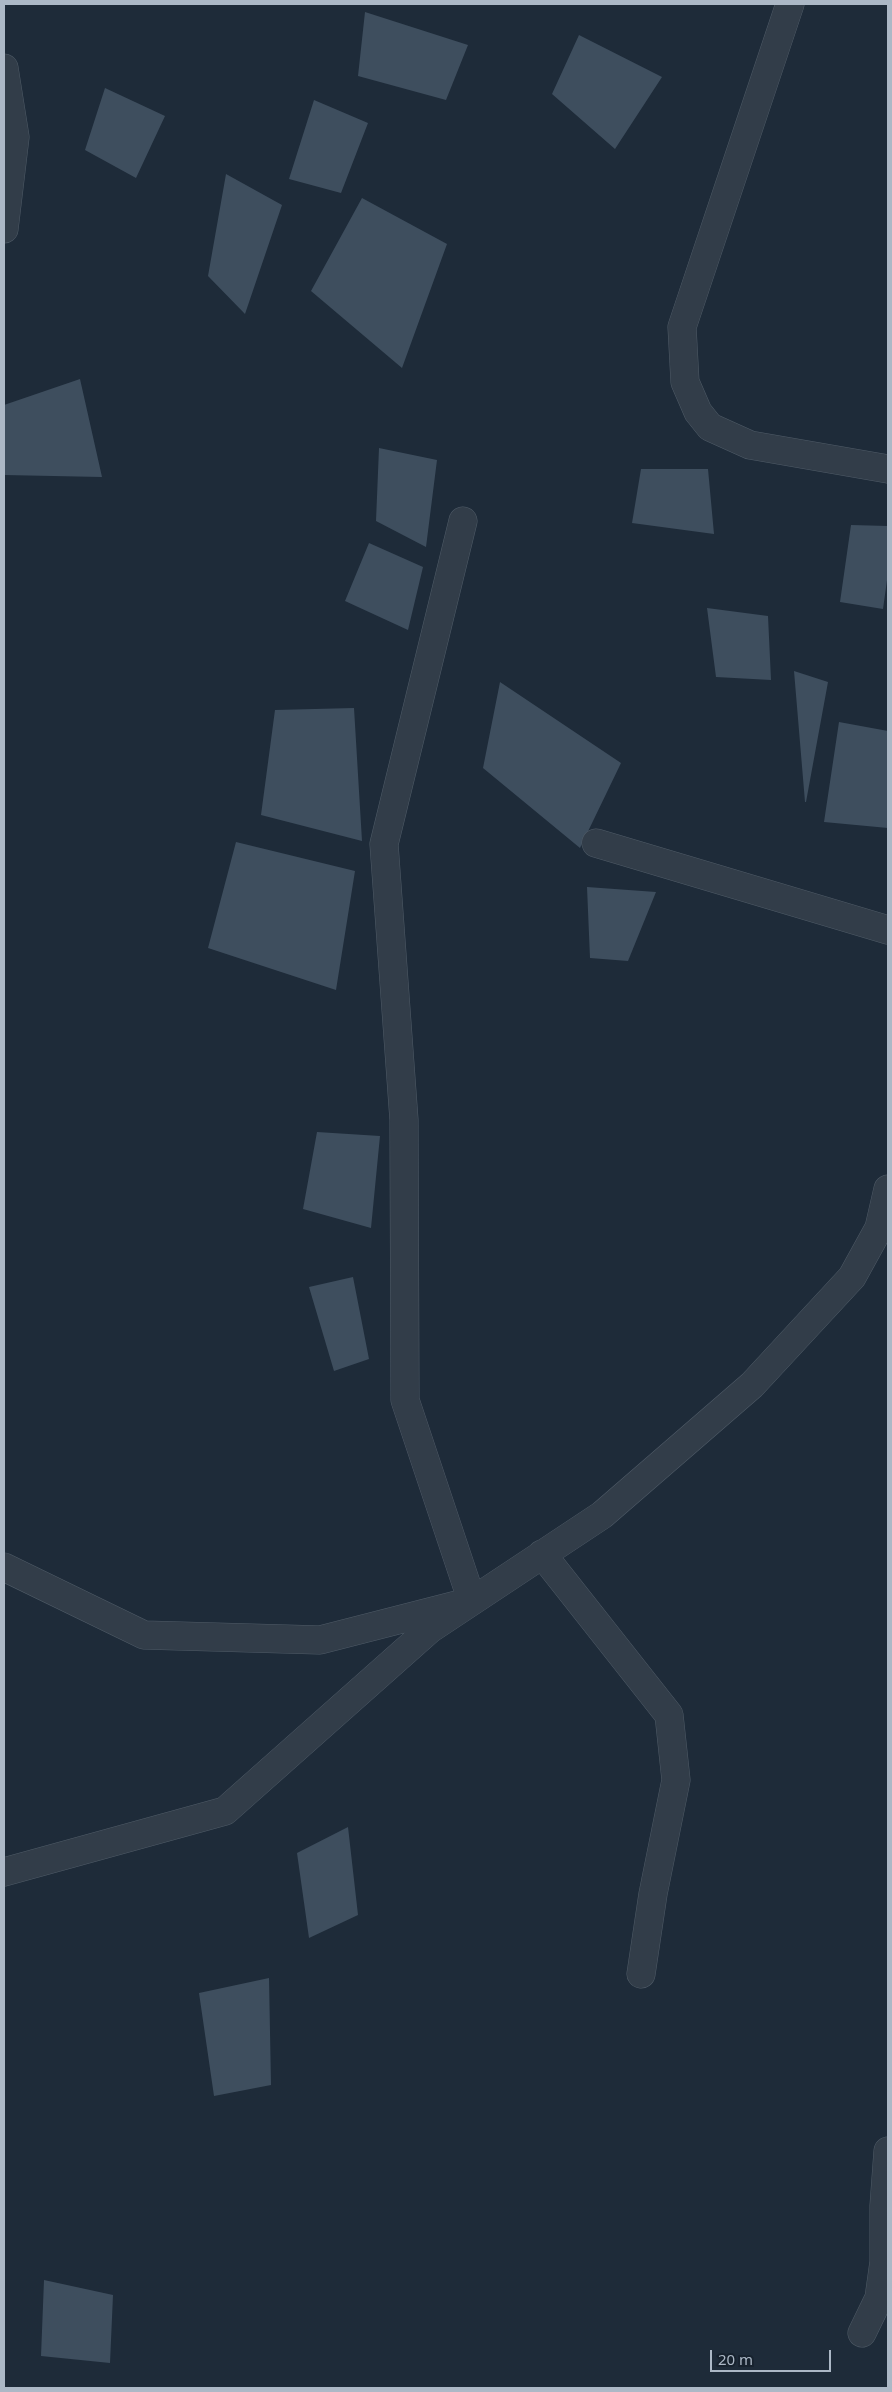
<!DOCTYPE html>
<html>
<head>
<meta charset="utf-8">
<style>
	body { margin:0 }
	#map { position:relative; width:892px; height:2392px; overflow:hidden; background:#1e2b39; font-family:"Noto Sans",sans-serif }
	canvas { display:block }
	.frame { position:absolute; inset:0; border:5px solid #acb8c6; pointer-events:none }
	.scale { position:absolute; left:710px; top:2350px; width:121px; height:22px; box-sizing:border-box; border:2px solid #acb8c6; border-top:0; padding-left:6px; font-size:15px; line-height:18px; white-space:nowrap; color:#acb8c6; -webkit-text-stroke:4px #17222e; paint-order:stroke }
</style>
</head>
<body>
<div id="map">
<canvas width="892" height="2392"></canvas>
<div class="frame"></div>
<div class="scale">20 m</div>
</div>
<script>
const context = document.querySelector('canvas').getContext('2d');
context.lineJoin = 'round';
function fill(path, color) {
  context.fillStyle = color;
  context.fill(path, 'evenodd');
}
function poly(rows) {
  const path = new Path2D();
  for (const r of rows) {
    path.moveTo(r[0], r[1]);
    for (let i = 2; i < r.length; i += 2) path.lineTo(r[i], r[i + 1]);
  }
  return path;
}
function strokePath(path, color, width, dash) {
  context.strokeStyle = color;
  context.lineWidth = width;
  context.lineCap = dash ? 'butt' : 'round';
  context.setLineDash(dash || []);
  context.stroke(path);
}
fill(poly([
	[365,12,468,45,446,100,358,76],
	[579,35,662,77,615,149,552,94],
	[105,88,165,116,136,178,85,150],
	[314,100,368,123,341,193,289,179],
	[226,174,282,205,245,314,208,276],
	[362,198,447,244,402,368,311,291],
	[80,379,102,477,4,475,4,405],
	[379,448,437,460,426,547,376,521],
	[641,469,708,469,714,534,632,523],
	[851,525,888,526,888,573,883,609,840,602],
	[369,543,423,567,408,630,345,601],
	[707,608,768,616,771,680,716,677],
	[794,671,828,682,806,802,805,802],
	[500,682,621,763,580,848,483,768],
	[354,708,362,841,261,815,275,710],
	[839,722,888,731,888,828,824,822],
	[236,842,355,871,336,990,208,948],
	[587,887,656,892,628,961,590,958],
	[317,1132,380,1136,371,1228,303,1209],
	[353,1277,369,1359,334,1371,309,1287],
	[348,1827,358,1915,309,1938,297,1853],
	[269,1978,271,2085,214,2096,199,1993],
	[44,2280,113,2295,110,2363,41,2356]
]), '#3e4e5e');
const minor = poly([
	[790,4,682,327,685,382,698,412,710,427,750,445,888,469],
	[4,68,15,137,4,229],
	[596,843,888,930],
	[542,1554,669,1715,676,1780,653,1894,641,1974],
	[4,1567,144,1635,320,1640,472,1601,405,1400,404,1120,384,844,463,521],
	[4,1872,225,1811,430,1629,602,1515,752,1385,852,1277,879,1228,888,1189],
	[862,2333,879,2298,884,2262,884,2206,888,2151]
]);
strokePath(minor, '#4f5b67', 29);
strokePath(minor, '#323d49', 28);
</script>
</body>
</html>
